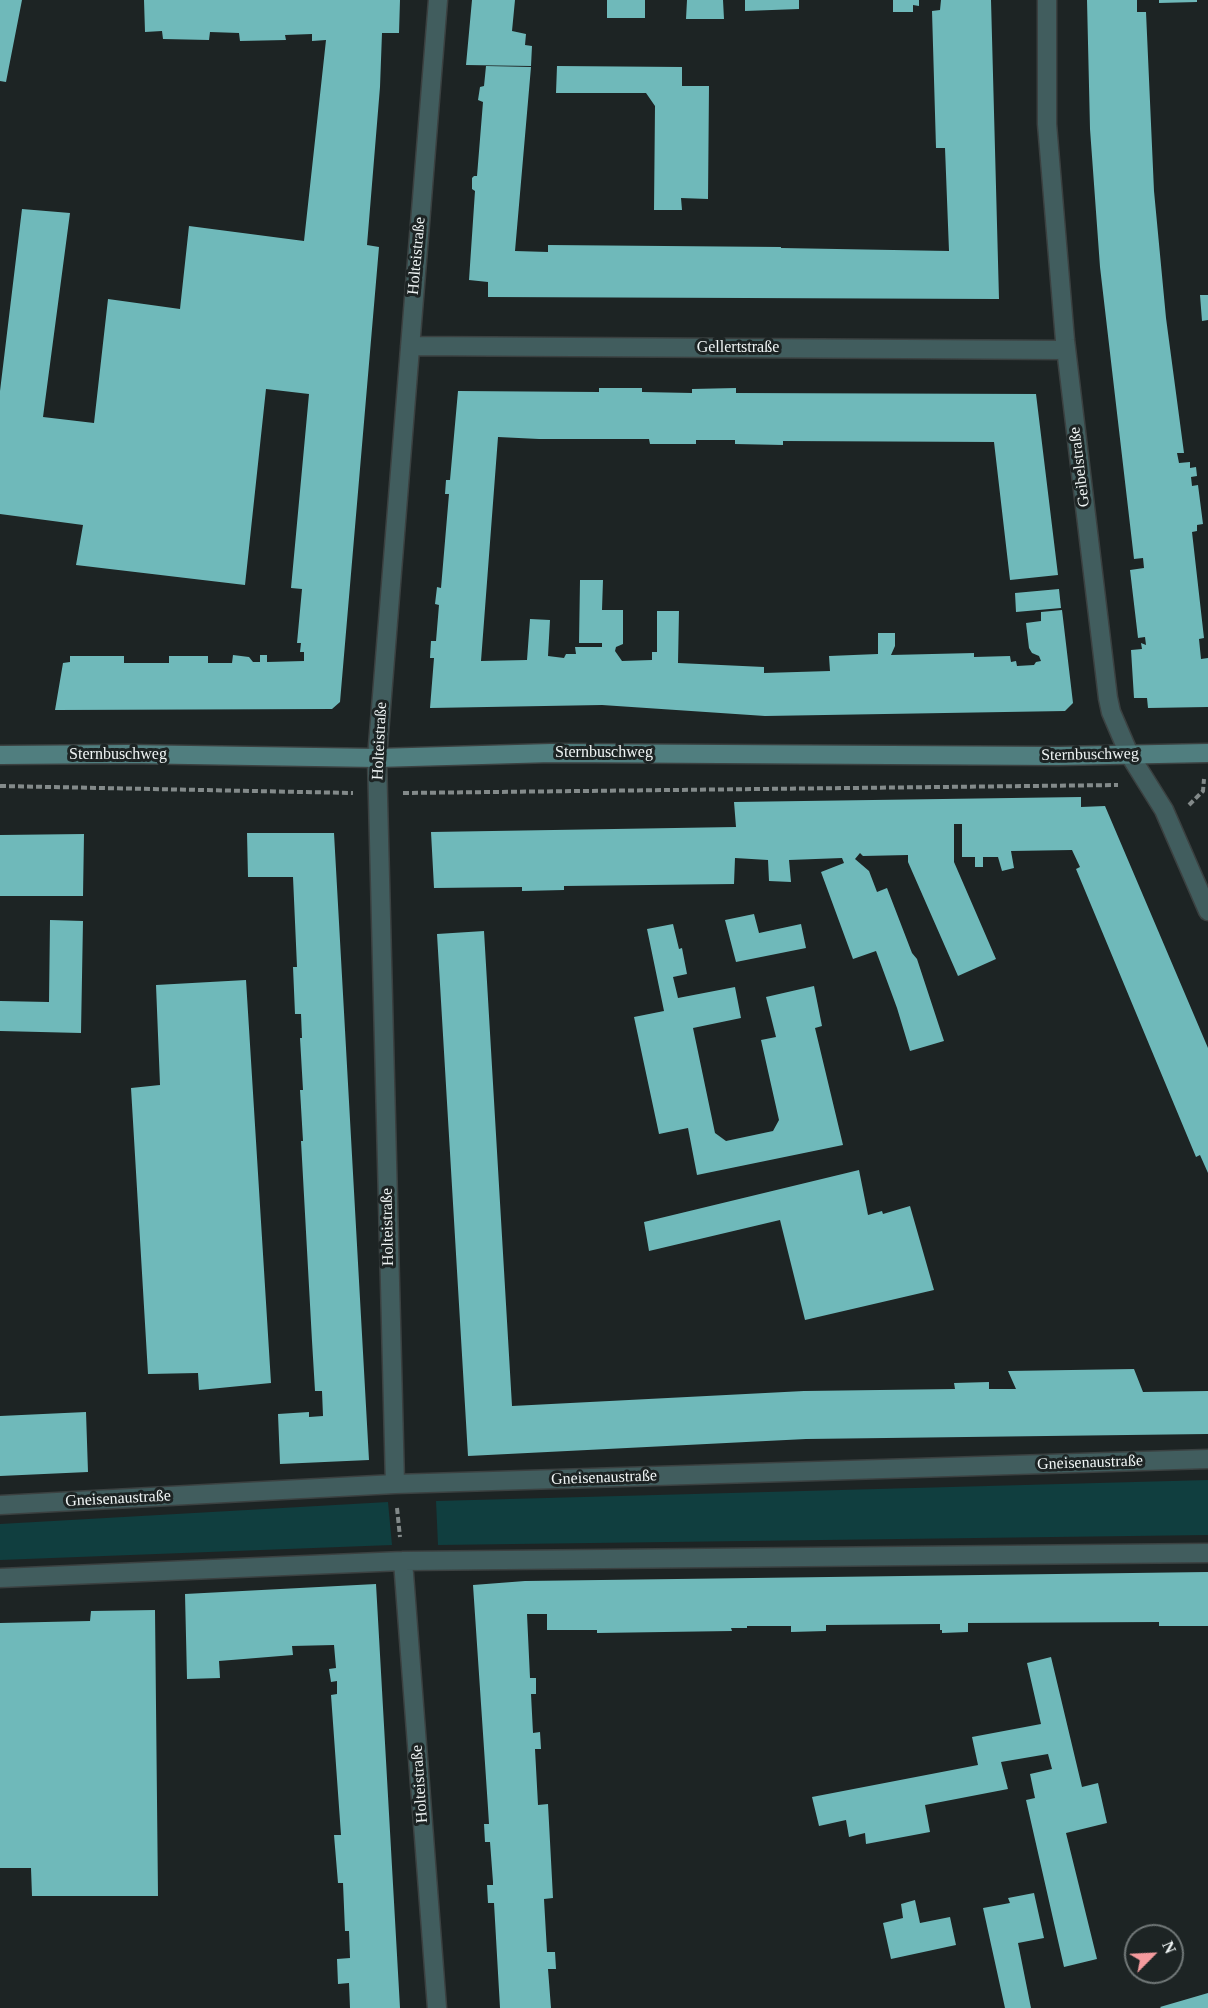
<!DOCTYPE html>
<html>
<head>
<meta charset="utf-8">
<style>
	body { margin:0 }
	#map { position:relative; width:1208px; height:2008px; overflow:hidden; background:#1d2424; font-family:"Times New Roman",serif }
	canvas { display:block }
	.north { position:absolute; left:1124px; top:1924px; width:60px; height:60px; box-sizing:border-box; background:#1d2424; border:2px solid #717878; border-radius:50%; rotate:66deg; font-size:16px; font-weight:700; line-height:24px; text-align:center; color:#f0f5f5 }
	.north::after { content:''; display:block; margin:auto; width:21px; height:27px; background:#f59b9e; clip-path:polygon(50% 0,100% 100%,50% 72%,0 100%) }
</style>
</head>
<body>
<div id="map">
<canvas width="1208" height="2008"></canvas>
<div class="north">N</div>
</div>
<script>
const context = document.querySelector('canvas').getContext('2d');
context.lineJoin = 'round';
function fill(path, color) {
  context.fillStyle = color;
  context.fill(path, 'evenodd');
}
function poly(rows) {
  const path = new Path2D();
  for (const r of rows) {
    path.moveTo(r[0], r[1]);
    for (let i = 2; i < r.length; i += 2) path.lineTo(r[i], r[i + 1]);
  }
  return path;
}
function strokePath(path, color, width, dash) {
  context.strokeStyle = color;
  context.lineWidth = width;
  context.lineCap = dash ? 'butt' : 'round';
  context.setLineDash(dash || []);
  context.stroke(path);
}
function write(font, color, halo, rows, align = 'center') {
  context.font = font + ' "Times New Roman",serif';
  context.lineWidth = 6;
  context.setLineDash([]);
  context.textBaseline = 'middle';
  context.strokeStyle = halo;
  context.fillStyle = color;
  for (const [text, x, y, turn = 0] of rows) {
    context.save();
    context.translate(x, y);
    context.rotate((+turn || 0) * Math.PI / 180);
    context.textAlign = isNaN(turn) ? turn : align;
    if (halo) context.strokeText(text, 0, 0);
    context.fillText(text, 0, 0);
    context.restore();
  }
}
fill(poly([
	[1208,1480,1208,1535,438,1545,436,1501],
	[388,1502,392,1545,0,1560,0,1524]
]), '#103e3f');
fill(poly([
	[0,0,22,0,6,82,0,81],
	[144,0,400,0,399,33,382,33,380,87,367,245,379,247,340,702,332,709,55,710,63,663,70,662,70,656,124,656,124,663,169,663,169,656,208,656,208,663,232,663,233,655,249,657,253,662,260,662,260,655,267,655,267,662,304,661,304,652,300,652,301,643,297,643,302,589,291,588,309,394,266,389,245,585,76,565,83,525,0,514,0,391,22,209,70,213,43,417,94,423,108,299,180,309,189,226,304,241,326,40,312,41,312,34,285,35,286,40,240,41,239,33,210,32,209,40,163,39,162,31,145,32],
	[472,0,515,0,512,31,526,34,525,45,532,46,531,66,466,65],
	[607,0,645,0,645,18,607,18],
	[687,0,723,0,724,19,686,19],
	[745,0,799,0,799,9,745,11],
	[893,0,919,0,919,6,913,5,913,12,893,12],
	[941,0,991,0,999,299,488,297,488,282,469,280,475,191,472,189,472,178,474,176,477,176,483,102,478,100,480,87,484,86,486,66,531,67,515,251,548,252,548,245,781,247,781,248,949,251,945,148,936,148,932,11,940,10],
	[1087,0,1137,0,1137,12,1146,12,1154,191,1166,318,1184,453,1177,453,1179,463,1190,462,1190,468,1196,467,1197,476,1191,477,1192,486,1198,485,1203,524,1197,525,1197,531,1192,532,1204,638,1199,639,1201,659,1208,658,1208,707,1148,708,1147,698,1134,698,1131,650,1142,649,1141,643,1146,645,1145,637,1138,638,1130,570,1144,568,1143,558,1134,559,1100,267,1090,129],
	[1159,0,1197,0,1197,2,1159,3],
	[557,66,682,67,682,86,709,86,708,199,681,198,682,210,654,210,655,106,646,93,556,93],
	[1200,295,1208,295,1208,320,1202,321],
	[599,388,642,388,642,392,692,393,692,389,736,388,736,393,1036,394,1058,575,1010,580,994,442,783,441,783,445,735,444,735,440,696,440,696,444,650,444,649,439,539,439,498,437,481,661,527,660,530,619,550,620,548,656,564,658,566,654,576,654,575,647,602,647,602,643,579,643,580,580,603,580,602,610,623,610,623,644,616,647,615,651,622,661,652,660,652,652,657,652,657,611,679,611,678,663,764,667,764,673,830,671,829,656,878,654,878,633,895,633,895,646,891,655,974,653,974,657,1010,656,1011,662,1016,661,1017,666,1034,665,1036,662,1041,661,1039,656,1032,653,1029,648,1026,623,1041,621,1041,612,1062,610,1073,703,1065,711,765,716,602,705,430,708,434,658,430,658,431,641,436,641,439,605,435,604,437,587,441,588,449,494,445,494,446,480,450,480,458,391,599,392],
	[1059,589,1061,608,1016,612,1015,593],
	[1081,797,1081,807,1105,806,1208,1048,1208,1173,1200,1155,1196,1157,1076,869,1080,867,1072,850,1011,851,1014,868,1002,871,998,857,983,857,983,867,975,867,975,857,962,857,962,824,954,824,954,862,996,959,958,976,908,862,908,855,863,856,860,853,855,859,869,871,877,892,887,888,912,953,917,959,944,1041,910,1051,897,1008,876,951,853,959,821,872,844,863,842,858,789,860,791,882,769,881,768,860,735,858,734,884,564,886,564,890,522,891,522,887,434,888,431,832,736,827,734,802],
	[247,833,334,833,369,1460,280,1464,278,1414,309,1412,309,1417,323,1416,322,1391,315,1391,312,1341,301,1141,303,1141,300,1090,303,1090,300,1038,302,1038,301,1014,295,1014,293,967,297,967,293,877,248,877],
	[84,834,83,896,0,896,0,835],
	[754,914,759,933,801,924,806,948,736,962,725,920],
	[50,920,83,921,81,1033,0,1031,0,1001,49,1002],
	[673,924,679,949,682,948,687,974,673,977,678,998,735,987,741,1018,693,1028,715,1133,726,1141,773,1131,779,1120,761,1040,776,1037,766,997,814,986,822,1026,815,1028,843,1145,697,1175,688,1128,659,1134,634,1017,664,1011,647,929],
	[484,931,512,1406,804,1391,955,1389,954,1383,989,1382,989,1389,1016,1389,1008,1371,1134,1369,1143,1392,1208,1391,1208,1434,806,1439,468,1456,437,934],
	[246,980,271,1383,199,1390,198,1373,148,1374,131,1088,160,1085,156,985],
	[859,1170,868,1215,882,1211,883,1214,910,1206,934,1290,805,1320,780,1220,649,1251,644,1222],
	[86,1412,88,1472,0,1476,0,1416],
	[1208,1572,1208,1626,1159,1626,1159,1622,968,1623,968,1632,942,1633,942,1630,940,1630,940,1624,826,1625,826,1631,791,1632,791,1626,747,1626,747,1628,731,1628,732,1631,597,1633,597,1630,547,1630,547,1614,527,1614,530,1678,536,1678,536,1694,531,1694,533,1733,540,1732,541,1749,535,1749,538,1805,548,1804,552,1879,553,1898,544,1899,547,1952,555,1952,556,1969,548,1969,551,2008,500,2008,494,1903,488,1903,487,1885,493,1885,493,1882,490,1842,485,1842,484,1824,489,1824,488,1808,473,1585,525,1581],
	[376,1584,400,2008,350,2008,349,1983,338,1984,337,1959,350,1958,349,1931,345,1931,343,1883,338,1883,334,1835,341,1835,331,1695,337,1694,337,1681,331,1682,329,1669,336,1668,334,1645,292,1646,293,1655,219,1661,220,1678,187,1679,185,1594],
	[155,1610,158,1896,32,1896,31,1868,0,1868,0,1623,90,1621,91,1611],
	[1051,1657,1082,1787,1098,1783,1107,1823,1066,1833,1097,1959,1064,1967,1026,1800,1035,1798,1030,1774,1052,1769,1048,1754,1001,1762,1008,1789,925,1805,930,1832,866,1844,865,1833,849,1837,846,1820,819,1826,812,1797,978,1765,972,1737,1041,1724,1027,1663],
	[1034,1893,1044,1938,1018,1943,1031,2008,1005,2008,983,1908,1010,1903,1008,1898],
	[915,1900,920,1923,950,1917,956,1945,891,1959,883,1923,903,1918,901,1904],
	[1208,1993,1208,2008,1161,2008,1160,2007]
]), '#6fb9ba');
const minor = poly([
	[1047,0,1047,124,1065,340,1108,698,1111,712,1129,754,1164,810,1208,911],
	[410,346,1066,350],
	[395,1484,377,758,438,0],
	[0,1505,395,1484,1208,1459],
	[403,1561,437,2008],
	[0,1578,403,1561,1208,1553]
]);
const secondary = poly([
	[0,755,127,754,377,758,552,753,1059,756,1208,753]
]);
strokePath(minor, '#3b4141', 21);
strokePath(secondary, '#3b4141', 21);
strokePath(poly([
	[0,786,353,793],
	[403,793,1118,785],
	[1189,805,1203,791,1204,779],
	[397,1508,400,1537]
]), '#838a8a', 4, [6, 3]);
strokePath(minor, '#415d5e', 18);
strokePath(secondary, '#507e7f', 18);
write('16px', '#f0f5f5', '#1d2424', [
	["Holteistraße",417,256,-85],
	["Gellertstraße",738,348],
	["Geibelstraße",1080,467,-97],
	["Holteistraße",380,741,-87],
	["Sternbuschweg",604,753],
	["Sternbuschweg",118,755],
	["Sternbuschweg",1090,755,-1],
	["Holteistraße",388,1227,-91],
	["Gneisenaustraße",1090,1463,-2],
	["Gneisenaustraße",604,1478,-2],
	["Gneisenaustraße",118,1499,-3],
	["Holteistraße",420,1784,-94]
]);
</script>
</body>
</html>
